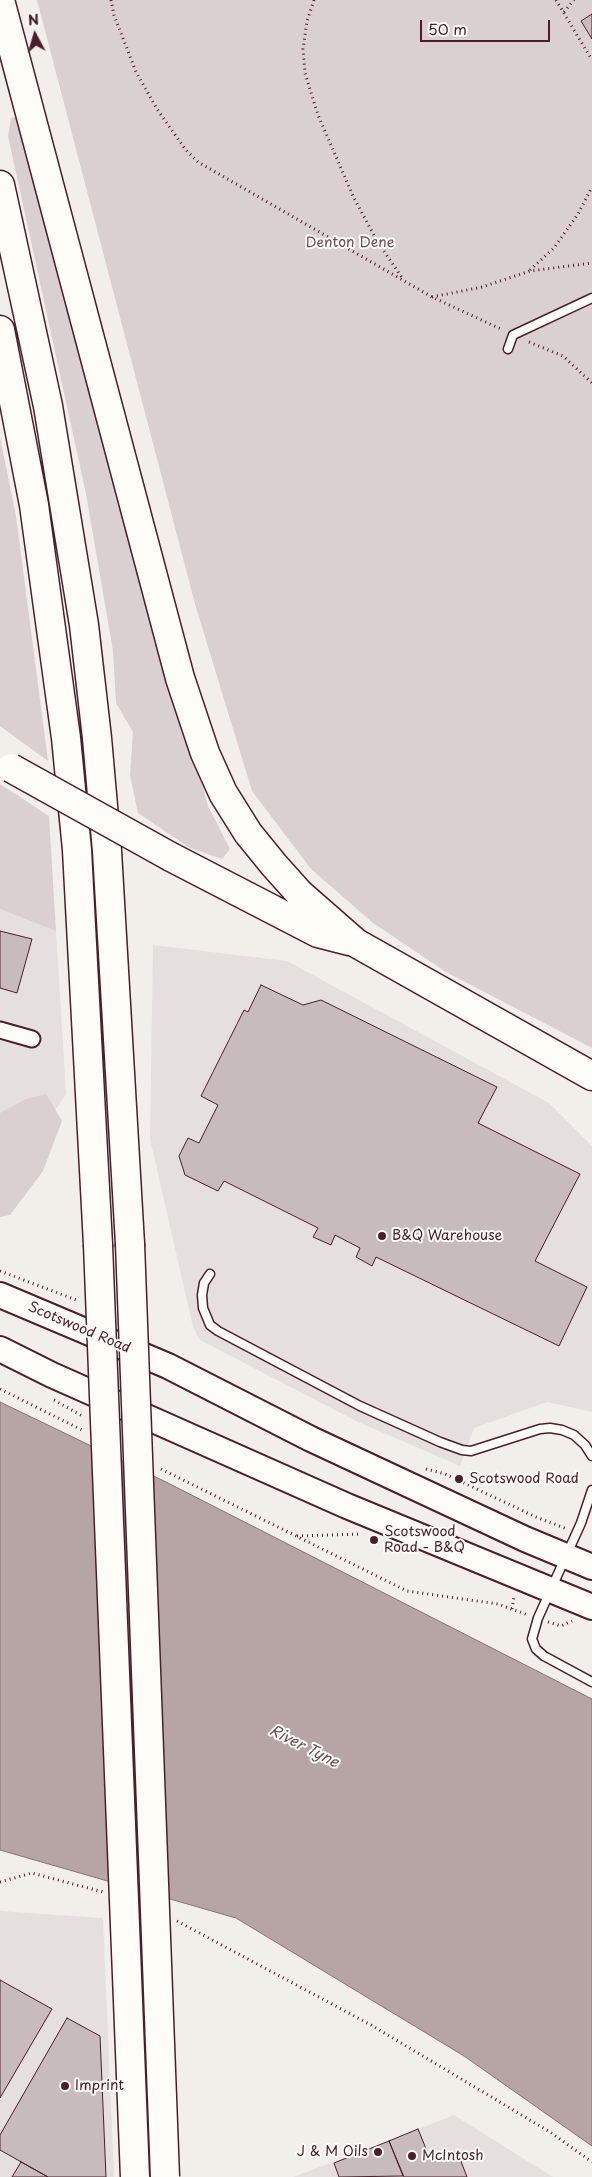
<!DOCTYPE html>
<html>
<head>
<meta charset="utf-8">
<style>
	body { margin:0 }
	#map { position:relative; width:592px; height:2177px; overflow:hidden; background:#f2efeb; font-family:"Playpen Sans",sans-serif }
	canvas { display:block }
	.north { position:absolute; left:10px; top:10px; width:50px; height:50px; -webkit-text-stroke:4px #fdfcf7; paint-order:stroke; rotate:354deg; font-size:14px; font-weight:700; line-height:20px; text-align:center; color:#4a1f2b }
	.north::after { content:''; display:block; margin:auto; width:18px; height:22px; background:#4a1f2b; clip-path:polygon(50% 0,100% 100%,50% 72%,0 100%) }
	.scale { position:absolute; left:420px; top:20px; width:130px; height:22px; box-sizing:border-box; border:2px solid #4a1f2b; border-top:0; padding-left:6px; font-size:15px; line-height:18px; white-space:nowrap; color:#4a1f2b; -webkit-text-stroke:4px #fdfcf7; paint-order:stroke }
</style>
</head>
<body>
<div id="map">
<canvas width="592" height="2177"></canvas>
<div class="north">N</div>
<div class="scale">50 m</div>
</div>
<script>
const context = document.querySelector('canvas').getContext('2d');
context.lineJoin = 'round';
function fill(path, color) {
  context.fillStyle = color;
  context.fill(path, 'evenodd');
}
function poly(rows) {
  const path = new Path2D();
  for (const r of rows) {
    path.moveTo(r[0], r[1]);
    for (let i = 2; i < r.length; i += 2) path.lineTo(r[i], r[i + 1]);
  }
  return path;
}
function strokePath(path, color, width, dash) {
  context.strokeStyle = color;
  context.lineWidth = width;
  context.lineCap = dash ? 'butt' : 'round';
  context.setLineDash(dash || []);
  context.stroke(path);
}
function write(font, color, halo, rows, align = 'center') {
  context.font = font + ' "Playpen Sans",sans-serif';
  context.lineWidth = 4;
  context.setLineDash([]);
  context.textBaseline = 'middle';
  context.strokeStyle = halo;
  context.fillStyle = color;
  for (const [text, x, y, turn = 0] of rows) {
    context.save();
    context.translate(x, y);
    context.rotate((+turn || 0) * Math.PI / 180);
    context.textAlign = isNaN(turn) ? turn : align;
    if (halo) context.strokeText(text, 0, 0);
    context.fillText(text, 0, 0);
    context.restore();
  }
}
fill(poly([
	[0,909,56,931,66,1094,49,1120,0,1125],
	[153,945,287,961,549,1103,592,1146,592,1412,547,1402,474,1428,460,1466,356,1421,200,1340,193,1327,150,1139],
	[0,1911,103,1918,114,2177,0,2177],
	[454,2115,553,2177,293,2177,389,2141]
]), '#e5dfdd');
fill(poly([
	[37,0,592,0,592,1048,446,972,373,923,311,869,252,791,195,604],
	[24,115,208,806,230,849,222,859,190,848,138,813,130,775,133,732,116,703,113,651,86,494,8,136,11,118],
	[0,437,16,516,48,761,0,726],
	[0,784,49,816,56,931,0,909],
	[46,1094,62,1121,43,1171,10,1215,0,1217,0,1113,26,1099]
]), '#d9d0cf');
const water = poly([
	[0,1402,166,1482,592,1699,592,2146,464,2056,236,1918,0,1850,0,1402]
]);
fill(water, '#b7a5a6');
strokePath(water, '#8b6f75', 1);
const building = poly([
	[592,14,592,39,581,21,592,14],
	[0,931,32,939,17,993,0,988,0,931],
	[261,985,303,1005,321,1000,497,1087,478,1123,580,1174,535,1261,587,1287,559,1346,376,1257,372,1266,356,1257,360,1248,335,1235,331,1245,313,1237,318,1228,224,1181,218,1191,185,1175,179,1156,188,1138,199,1143,218,1105,201,1096,244,1010,248,1012,261,985],
	[0,1980,52,2009,0,2098,0,1980],
	[67,2018,100,2036,106,2177,48,2177,0,2150,0,2135,67,2018],
	[418,2129,431,2161,457,2151,467,2177,404,2177,389,2141,418,2129],
	[389,2141,403,2176,339,2177,334,2163,389,2141],
	[21,2162,48,2177,12,2177,21,2162]
]);
fill(building, '#c8bbbb');
strokePath(building, '#4a1f2b', 1);
const lane = poly([
	[508,349,513,335,592,298],
	[210,1274,204,1283,202,1295,203,1308,210,1325,218,1331,360,1406,440,1442,462,1450,471,1451,540,1429,550,1428,562,1430,574,1435,585,1445,592,1456],
	[592,1490,581,1523,538,1618,532,1639,536,1649,544,1656,592,1682]
]);
const street = poly([
	[0,1030,32,1039]
]);
const primary = poly([
	[0,1295,168,1366,311,1439,525,1539,592,1567],
	[0,1349,52,1375,347,1506,592,1607]
]);
const highway = poly([
	[0,0,180,678,205,753,223,793,248,833,274,865,300,894,356,943,592,1076],
	[0,185,48,406,84,625,97,738,107,851,130,1244],
	[0,330,34,505,66,738,77,850,98,1245],
	[171,857,318,933,349,941]
]);
strokePath(lane, '#4a1f2b', 11);
strokePath(street, '#4a1f2b', 19);
strokePath(primary, '#4a1f2b', 28);
strokePath(highway, '#4a1f2b', 31);
strokePath(poly([
	[111,0,114,15,136,72,157,109,185,149,198,162,432,297,503,330],
	[314,0,307,21,303,49,305,73,318,115,353,196,377,241,403,279],
	[556,0,592,60],
	[564,12,574,0],
	[530,270,554,248,578,214,592,187],
	[432,297,482,287,530,271,592,263],
	[529,342,563,356,592,383],
	[0,1271,79,1301],
	[0,1389,84,1431],
	[54,1400,84,1417],
	[161,1469,407,1591,498,1604,528,1615],
	[426,1469,445,1474,536,1517,567,1529],
	[297,1536,361,1534],
	[512,1609,514,1597],
	[548,1622,561,1626,572,1621],
	[0,1882,32,1873,103,1892],
	[177,1921,371,2025,550,2132,592,2162]
]), '#4a1f2b', 3, [1, 4]);
strokePath(lane, '#fdfcf7', 8);
strokePath(street, '#fdfcf7', 15);
strokePath(primary, '#fdfcf7', 24);
strokePath(highway, '#fdfcf7', 28);
const highwayBridge = poly([
	[11,768,171,857],
	[130,1244,165,2177],
	[98,1245,135,2177]
]);
strokePath(highwayBridge, '#4a1f2b', 31, []);
strokePath(highwayBridge, '#fdfcf7', 28);
for (const [x, y, r, color] of [
	[382,1236,5,"#4a1f2b"],
	[459,1479,5,"#4a1f2b"],
	[374,1540,5,"#4a1f2b"],
	[65,2086,5,"#4a1f2b"],
	[378,2152,5,"#4a1f2b"],
	[412,2156,5,"#4a1f2b"]
]) {
  const dot = new Path2D();
  dot.arc(x, y, r, 0, 2 * Math.PI);
  context.fillStyle = color;
  context.fill(dot);
  strokePath(dot, '#fdfcf7', 2);
}
write('14px', '#6e4b54', '#fdfcf7', [
	["Denton Dene",350,243]
]);
write('14px', '#4a1f2b', '#fdfcf7', [
	["B&Q Warehouse",392,1236],
	["Scotswood Road",469,1479],
	["Scotswood",384,1532],
	["Road - B&Q",384,1548],
	["Imprint",75,2086],
	["J & M Oils",368,2152,"right"],
	["McIntosh",422,2156]
], 'left');
write('14px', '#4a1f2b', '#fdfcf7', [
	["Scotswood Road",79,1328,23]
]);
write('italic 15px', '#704e56', '#fdfcf7', [
	["River Tyne",304,1747,27]
]);
</script>
</body>
</html>
